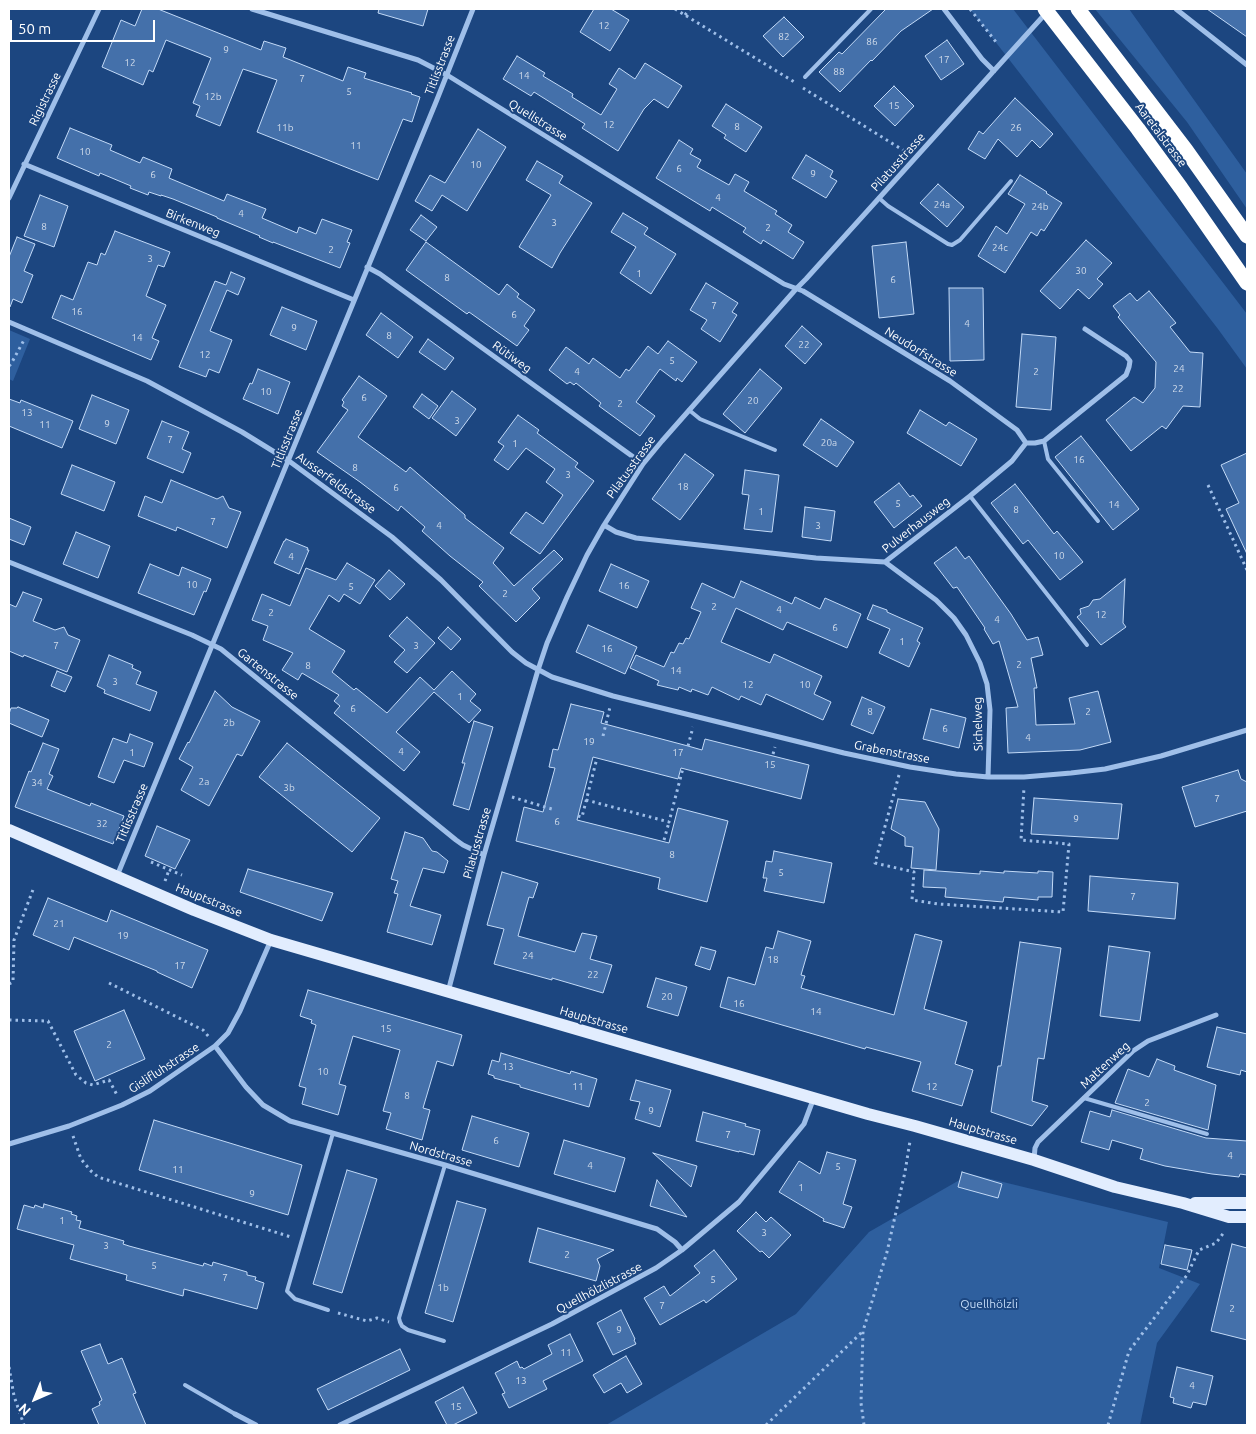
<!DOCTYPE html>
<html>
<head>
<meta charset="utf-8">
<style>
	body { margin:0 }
	#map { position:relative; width:1256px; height:1434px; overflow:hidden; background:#1c4680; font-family:Ubuntu,sans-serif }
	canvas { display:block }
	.frame { position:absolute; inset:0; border:10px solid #fff; pointer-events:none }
	.north { position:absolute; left:10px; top:1374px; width:50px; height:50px; -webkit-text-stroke:4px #1c4680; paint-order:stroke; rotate:224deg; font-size:14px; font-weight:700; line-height:20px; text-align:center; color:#fff }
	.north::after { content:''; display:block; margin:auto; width:18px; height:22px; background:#fff; clip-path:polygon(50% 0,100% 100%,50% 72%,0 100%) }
	.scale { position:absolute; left:10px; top:20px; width:145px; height:22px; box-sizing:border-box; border:2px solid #fff; border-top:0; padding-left:6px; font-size:15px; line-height:18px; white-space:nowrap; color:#fff; -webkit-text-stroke:4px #1c4680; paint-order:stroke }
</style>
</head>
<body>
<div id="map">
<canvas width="1256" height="1434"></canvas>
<div class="frame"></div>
<div class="north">N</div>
<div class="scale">50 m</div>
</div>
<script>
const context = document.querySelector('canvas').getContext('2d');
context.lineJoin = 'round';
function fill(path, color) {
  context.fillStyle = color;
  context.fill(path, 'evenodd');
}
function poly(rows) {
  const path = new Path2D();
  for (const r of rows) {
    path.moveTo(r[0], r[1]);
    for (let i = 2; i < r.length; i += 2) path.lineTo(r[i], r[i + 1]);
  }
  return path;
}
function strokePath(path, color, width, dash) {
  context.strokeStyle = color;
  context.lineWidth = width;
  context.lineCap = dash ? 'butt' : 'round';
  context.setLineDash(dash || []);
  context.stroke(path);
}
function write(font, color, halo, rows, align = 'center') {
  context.font = font + ' Ubuntu,sans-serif';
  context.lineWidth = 4;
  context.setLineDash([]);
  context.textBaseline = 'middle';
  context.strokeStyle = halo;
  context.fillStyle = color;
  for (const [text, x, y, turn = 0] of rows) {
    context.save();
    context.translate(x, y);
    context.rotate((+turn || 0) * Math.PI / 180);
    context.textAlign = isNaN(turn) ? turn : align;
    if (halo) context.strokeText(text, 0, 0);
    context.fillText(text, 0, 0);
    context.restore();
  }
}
fill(poly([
	[970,9,1013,9,1247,314,1247,369,1218,329],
	[1095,9,1129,9,1247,174,1247,209,1187,122],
	[9,330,30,339,13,381,9,379],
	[970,1174,1168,1222,1159,1268,1200,1284,1157,1343,1140,1425,606,1425,796,1314,869,1232]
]), '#2e5f9e');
const building = poly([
	[142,9,158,9,261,50,264,41,286,48,283,57,343,81,348,67,366,73,364,78,412,93,411,94,420,97,412,122,403,119,378,180,257,132,277,80,243,69,220,126,196,116,200,106,193,103,211,58,166,40,153,72,149,70,143,85,102,67,121,20,135,26,142,9],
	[379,9,428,9,423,26,378,13,379,9],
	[594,9,611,9,629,20,610,51,580,32,594,9],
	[886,9,933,9,901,31,872,61,871,60,840,92,819,72,839,52,842,54,886,9],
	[1207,9,1247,9,1247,37,1207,9],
	[784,17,804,37,783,57,763,36,784,17],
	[947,40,964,64,941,80,925,56,947,40],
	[517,56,545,73,543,76,573,94,572,97,601,115,617,89,609,84,619,68,635,79,645,63,682,86,668,108,654,99,644,109,618,151,582,128,585,124,534,92,531,96,503,79,517,56],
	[894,86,914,106,895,126,874,106,894,86],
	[1015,98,1053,134,1040,148,1032,140,1017,157,998,139,985,159,968,149,979,131,983,134,1015,98],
	[726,104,762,127,746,152,724,138,726,135,712,126,726,104],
	[70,128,112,145,110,150,140,163,143,157,172,169,169,178,224,201,227,194,266,209,262,218,297,233,299,227,316,234,322,219,352,230,347,242,350,243,340,268,273,242,273,243,259,237,260,236,217,218,217,217,173,199,161,195,161,196,149,192,148,195,130,188,131,186,100,173,99,176,57,158,70,128],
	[478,129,506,147,467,211,442,195,432,211,415,201,430,175,445,183,478,129],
	[679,140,693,149,690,154,701,160,697,167,729,185,735,174,749,182,744,191,777,211,775,214,792,225,788,232,804,242,793,259,763,240,761,244,743,232,746,228,712,207,710,211,656,178,679,140],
	[806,155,833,171,830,177,837,181,826,198,792,178,806,155],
	[537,161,563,176,559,183,592,203,560,253,552,268,519,247,551,195,526,180,537,161],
	[1020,175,1047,192,1046,193,1062,203,1044,231,1041,229,1037,236,1031,232,1005,273,978,256,996,226,1007,234,1025,204,1008,194,1020,175],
	[938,184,964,207,947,227,920,203,938,184],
	[40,195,68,206,54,247,24,236,40,195],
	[623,213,648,228,644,234,676,254,651,294,620,273,636,247,611,232,623,213],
	[421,215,437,227,426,241,410,230,421,215],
	[115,231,170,252,164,267,158,265,146,296,166,305,152,338,159,341,151,360,52,318,61,295,73,300,88,262,97,265,101,253,105,255,115,231],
	[17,237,35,244,24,271,33,275,22,303,13,299,10,307,9,307,9,257,17,237],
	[1086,240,1112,263,1097,279,1103,284,1089,299,1078,289,1060,309,1040,291,1086,240],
	[426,242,499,295,507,284,519,294,517,297,535,310,524,326,529,330,517,346,469,312,467,314,406,270,426,242],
	[906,242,914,314,879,318,872,246,906,242],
	[231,272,245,278,238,295,227,290,210,331,232,340,219,373,209,369,206,377,179,367,215,281,226,285,231,272],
	[706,283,738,303,732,312,737,315,720,342,701,329,707,320,690,310,706,283],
	[949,288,983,288,984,360,950,361,949,288],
	[1149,291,1176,323,1170,327,1190,352,1203,353,1200,407,1183,406,1166,429,1162,426,1131,451,1106,420,1134,397,1143,403,1155,388,1156,362,1118,317,1120,315,1113,306,1130,293,1137,301,1149,291],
	[282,307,317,321,306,350,270,335,282,307],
	[381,313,413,337,398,358,366,335,381,313],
	[802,326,822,344,805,364,785,346,802,326],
	[1022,334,1056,337,1051,410,1016,407,1022,334],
	[428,339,454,358,445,370,419,352,428,339],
	[668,341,697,362,682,382,677,378,676,381,660,369,636,402,655,416,640,436,599,406,601,403,576,383,574,385,570,382,567,384,549,370,566,347,589,364,593,358,620,378,626,369,629,371,648,346,658,354,668,341],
	[258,369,290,382,278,414,243,399,250,383,252,384,258,369],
	[760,369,782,388,745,433,723,414,760,369],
	[359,376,387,396,358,437,406,472,410,467,465,515,465,518,504,548,493,563,514,586,554,550,563,559,532,589,540,598,516,622,479,586,483,582,450,556,422,531,425,527,401,506,398,511,360,482,317,452,348,410,342,406,344,402,342,400,359,376],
	[452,391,476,409,456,436,432,418,452,391],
	[422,394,438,406,429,419,413,407,422,394],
	[92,395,129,410,116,444,79,429,92,395],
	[9,399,20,403,21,400,73,421,62,448,9,426,9,399],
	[920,410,946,426,949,422,977,439,961,466,907,433,920,410],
	[518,415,539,430,537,433,578,463,575,467,594,481,540,554,510,533,526,512,543,524,563,495,546,482,555,469,526,448,508,470,494,460,504,446,498,442,518,415],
	[821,419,854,442,837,467,803,445,821,419],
	[162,421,189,432,182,449,191,453,183,473,147,458,162,421],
	[1081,436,1139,509,1113,530,1055,457,1081,436],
	[1247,453,1247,554,1226,509,1239,503,1221,465,1247,453],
	[685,454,714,475,680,520,652,499,685,454],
	[72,465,115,482,104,511,61,494,72,465],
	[745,470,779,475,772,532,744,529,749,495,742,494,745,470],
	[171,480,217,499,223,496,229,508,241,512,227,548,177,527,176,531,138,516,145,496,162,503,171,480],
	[899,483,910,497,913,495,922,506,894,528,874,502,899,483],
	[1015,484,1054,534,1057,531,1083,562,1060,580,1028,540,1023,544,991,503,1015,484],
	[805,507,835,511,831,541,802,537,805,507],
	[9,518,31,527,24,545,9,539,9,518],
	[76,532,110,546,98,578,63,564,76,532],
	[286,539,308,548,307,550,309,550,299,574,274,563,284,541,285,541,286,539],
	[956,547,965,559,969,556,1011,614,1027,640,1038,637,1043,655,1031,658,1037,688,1034,688,1036,725,1075,724,1069,698,1098,691,1111,742,1080,750,1008,753,1006,708,1018,707,999,641,993,644,984,629,985,628,957,587,954,588,953,588,934,563,956,547],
	[347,563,375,580,360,604,344,594,339,602,329,595,309,629,345,651,332,672,354,690,356,688,387,713,420,677,434,690,452,671,476,694,470,701,481,710,469,723,434,692,396,732,420,752,404,771,334,713,340,706,334,701,339,695,302,673,298,680,282,670,293,653,263,640,268,626,252,620,262,594,290,606,306,568,336,580,347,563],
	[150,564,179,576,182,567,211,579,206,592,204,591,194,615,138,593,150,564],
	[611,564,649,581,637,608,599,591,611,564],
	[389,570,405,584,390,600,375,586,389,570],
	[1125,579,1123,623,1126,627,1101,645,1077,617,1081,614,1080,609,1089,606,1093,600,1100,599,1125,579],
	[741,581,792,604,795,597,820,609,825,598,861,614,847,648,787,622,783,630,736,608,721,642,770,663,774,654,822,676,814,694,831,702,823,720,766,694,761,705,741,696,739,700,712,687,708,695,692,689,691,692,679,687,678,690,657,685,659,681,630,668,636,655,664,667,671,652,674,653,679,643,683,644,686,638,689,639,701,612,691,608,702,583,734,598,741,581],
	[23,592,42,599,33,621,55,630,64,627,68,635,80,640,67,672,24,655,23,657,9,651,9,604,16,607,23,592],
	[873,605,887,610,887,612,923,628,917,641,920,643,909,667,879,653,890,629,867,619,873,605],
	[407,617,435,643,407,673,394,662,405,650,389,636,407,617],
	[588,625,637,647,625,674,576,652,588,625],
	[448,627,461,639,451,650,438,638,448,627],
	[109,655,133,665,132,668,141,672,136,684,157,692,150,711,104,693,105,690,97,686,109,655],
	[57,671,72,677,65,692,51,686,57,671],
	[215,691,232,707,260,721,242,756,237,754,209,806,181,790,193,767,179,759,188,742,189,743,215,691],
	[862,697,885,707,873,734,851,725,862,697],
	[571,704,604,712,601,723,688,746,702,750,705,739,809,765,801,799,681,768,678,779,593,757,577,820,669,843,678,808,728,821,707,902,658,889,660,878,516,841,524,807,543,812,555,768,549,767,553,749,558,750,571,704],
	[18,707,49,720,42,737,9,723,9,714,11,708,17,708,18,707],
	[931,709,966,718,959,748,923,739,931,709],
	[474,721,493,727,469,810,453,805,465,763,462,763,474,721],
	[130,734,153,743,144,767,124,760,114,783,98,777,113,738,127,743,130,734],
	[43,743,59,749,49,774,53,776,47,789,90,806,91,803,124,816,113,844,15,807,29,771,31,772,43,743],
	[287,743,380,818,352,852,259,777,287,743],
	[1238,770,1241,779,1247,782,1247,811,1195,827,1182,787,1238,770],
	[1034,798,1122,804,1118,839,1031,834,1034,798],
	[898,799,925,802,939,829,936,870,911,868,913,847,905,846,905,837,891,829,898,799],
	[157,826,190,840,175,869,145,856,157,826],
	[405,832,423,838,432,851,437,852,448,861,444,873,423,868,410,906,441,915,432,945,387,932,398,894,394,893,398,881,391,879,405,832],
	[774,851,832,863,824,903,764,891,767,878,763,878,766,861,772,862,774,851],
	[248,869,333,893,322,921,240,892,248,869],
	[924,870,980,874,980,871,1004,873,1004,871,1038,873,1038,871,1053,872,1052,897,1038,897,1038,900,1004,897,1003,902,945,897,946,888,923,887,924,870],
	[502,872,538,883,533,898,529,897,518,936,575,952,582,933,597,936,590,959,612,965,603,993,552,978,552,980,494,964,504,929,487,925,502,872],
	[1090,876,1178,883,1175,919,1088,911,1090,876],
	[48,898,107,922,111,910,208,950,192,988,157,972,157,971,74,937,69,950,33,935,48,898],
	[778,931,811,941,801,975,805,976,801,988,894,1015,915,934,942,941,924,1009,967,1022,955,1064,973,1070,962,1106,912,1091,921,1062,866,1047,865,1049,720,1007,728,977,755,985,766,947,773,949,778,931],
	[1020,942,1061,948,1044,1059,1038,1058,1032,1101,1048,1106,1032,1126,991,1112,998,1066,1001,1066,1020,942],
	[1109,946,1150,952,1140,1021,1100,1016,1109,946],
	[701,947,716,951,710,970,695,965,701,947],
	[656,978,687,987,678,1016,647,1007,656,978],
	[308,990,462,1035,453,1066,437,1061,423,1108,430,1110,422,1140,386,1129,391,1113,383,1111,400,1050,353,1036,339,1084,346,1086,338,1115,302,1104,306,1088,299,1086,316,1025,311,1023,312,1020,300,1016,308,990],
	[124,1010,145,1059,95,1081,74,1031,124,1010],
	[1217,1027,1247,1034,1247,1072,1241,1070,1240,1075,1207,1067,1217,1027],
	[501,1053,570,1074,571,1071,597,1079,589,1107,520,1087,520,1085,494,1078,494,1076,488,1074,492,1060,499,1062,501,1053],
	[1157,1059,1175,1066,1174,1070,1216,1085,1208,1130,1115,1103,1128,1069,1149,1077,1157,1059],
	[636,1080,671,1090,660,1127,635,1119,640,1102,630,1100,636,1080],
	[1112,1110,1206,1138,1247,1141,1247,1175,1240,1174,1239,1177,1212,1174,1165,1166,1140,1159,1143,1149,1112,1140,1109,1150,1081,1142,1090,1111,1110,1117,1112,1110],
	[703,1112,746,1124,745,1126,760,1130,754,1155,739,1151,739,1152,696,1141,703,1112],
	[472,1116,529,1133,519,1167,462,1150,472,1116],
	[154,1120,302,1165,288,1215,139,1170,154,1120],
	[564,1140,625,1158,615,1192,554,1174,564,1140],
	[827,1152,856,1160,843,1204,852,1207,844,1228,823,1221,824,1219,779,1192,799,1161,820,1174,827,1152],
	[653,1153,697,1166,691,1187,653,1153],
	[347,1170,377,1179,342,1293,313,1284,347,1170],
	[962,1172,1002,1184,998,1198,958,1187,962,1172],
	[657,1180,687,1217,650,1206,657,1180],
	[457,1201,486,1209,453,1322,425,1313,457,1201],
	[44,1204,72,1212,71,1214,77,1216,76,1220,81,1221,79,1228,124,1241,123,1244,129,1246,203,1266,204,1263,212,1266,213,1262,247,1272,247,1275,256,1277,255,1280,264,1283,257,1309,184,1289,183,1296,126,1280,127,1275,70,1259,74,1245,17,1229,24,1205,34,1208,35,1205,43,1208,44,1204],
	[756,1212,766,1222,771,1217,791,1235,769,1258,762,1251,760,1252,737,1231,756,1212],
	[538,1228,614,1250,597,1259,600,1266,596,1281,529,1262,538,1228],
	[1232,1244,1247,1248,1247,1340,1211,1331,1232,1244],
	[1165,1245,1192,1250,1187,1270,1161,1264,1165,1245],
	[714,1250,737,1279,706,1303,704,1300,660,1325,644,1298,664,1286,670,1296,700,1273,694,1266,714,1250],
	[621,1310,635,1339,634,1340,636,1344,613,1355,597,1323,621,1310],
	[570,1334,583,1361,543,1381,547,1389,509,1408,502,1394,505,1393,495,1373,517,1361,520,1368,522,1367,524,1369,552,1354,548,1345,570,1334],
	[100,1344,108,1364,122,1358,136,1393,133,1394,146,1425,99,1425,92,1409,100,1405,99,1402,102,1400,81,1351,100,1344],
	[400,1349,410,1370,328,1410,317,1389,400,1349],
	[626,1356,642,1384,627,1393,621,1383,604,1393,593,1375,626,1356],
	[1177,1367,1213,1376,1206,1405,1193,1402,1191,1408,1173,1403,1174,1398,1170,1397,1177,1367],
	[463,1387,477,1413,453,1425,447,1425,435,1402,463,1387]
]);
fill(building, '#4470aa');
strokePath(building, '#c3daf7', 1);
strokePath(poly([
	[675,9,796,83],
	[970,9,996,42],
	[685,15,690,9],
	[803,88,906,152],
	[9,366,11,364,24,340],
	[1208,485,1247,570],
	[603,736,610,707],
	[688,746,693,727],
	[773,754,775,747],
	[899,775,875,863,914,872,912,900,938,904,1063,912,1069,844,1021,840,1024,787],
	[512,797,555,810],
	[586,800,669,822,683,768],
	[578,816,582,817,597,758],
	[664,840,669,822],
	[151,862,182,875],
	[165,881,169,870],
	[109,983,203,1030,209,1037],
	[9,984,13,982,14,940,34,887],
	[9,1020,48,1021,76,1075,86,1083,93,1085,109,1080,117,1095],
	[73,1136,81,1159,91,1171,98,1177,291,1237],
	[338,1313,367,1321,377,1318,389,1322],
	[9,1367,14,1396,24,1425],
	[766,1425,862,1332],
	[864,1425,861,1403,863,1331,887,1252,905,1172,910,1141],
	[1108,1425,1129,1351,1187,1275,1199,1250,1216,1243,1225,1231]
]), '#9fbfe9', 3, [2.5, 4]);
strokePath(poly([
	[805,77,871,9],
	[879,198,888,206,948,244,952,245,960,240,1011,181],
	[689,410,700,419,775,450],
	[1044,441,1048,459,1098,521],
	[970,496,1087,645],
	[1084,1098,1207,1134],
	[328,1310,295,1299,287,1291,333,1133],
	[444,1341,408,1330,402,1326,400,1322,399,1318,445,1165],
	[185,1385,235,1414]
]), '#9fbfe9', 4);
strokePath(poly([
	[252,9,418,60,447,75,784,284,803,291,950,381,1017,430,1026,443],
	[944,9,982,59,994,71],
	[1176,9,1247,65],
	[24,164,354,300],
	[9,198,99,9],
	[367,267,380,274,643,464],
	[9,322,147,381,242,432,289,461,392,537,441,580,512,652,526,663,552,677,613,696,844,753,910,767,956,774,988,777,1024,777,1071,773,1105,769,1161,756,1247,730],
	[604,525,616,532,636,538,816,558,885,562,970,496,1012,461,1026,443,1035,443,1044,441,1126,375,1129,367,1130,361,1126,356,1085,329],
	[9,562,192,635,221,649,456,840,463,845,484,855],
	[885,562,936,600,954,618,966,635,980,663,987,684,990,710,988,777],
	[117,876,436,102,473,9],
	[448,992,484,855,538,670,547,643,567,597,587,555,604,525,643,464,662,441,796,289,806,279,1046,13],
	[215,1046,246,1087,263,1105,290,1121,445,1165,657,1229,675,1242,682,1250],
	[9,1144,69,1126,122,1105,150,1091,215,1046,228,1033,240,1011,271,940],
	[1034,1159,1035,1148,1038,1142,1133,1051,1148,1041,1216,1015],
	[235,1414,256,1425],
	[340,1425,552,1324,656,1268,682,1250,739,1202,795,1135,804,1124,813,1100]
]), '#9fbfe9', 5);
strokePath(poly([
	[9,830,194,910,271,940,868,1114,915,1126,1034,1160,1115,1187,1183,1203,1229,1217,1247,1217],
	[1195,1203,1247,1203]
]), '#e2edfe', 12);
strokePath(poly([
	[1045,9,1138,129,1181,188,1247,283],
	[1078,9,1186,150,1247,236]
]), '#fff', 15);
write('10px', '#d0dbea', null, [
	["12",604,26],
	["82",784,37],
	["86",872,42],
	["9",226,50],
	["17",944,60],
	["12",130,63],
	["88",839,72],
	["14",524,76],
	["7",302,79],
	["5",349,92],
	["12b",213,97],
	["15",894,106],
	["12",609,125],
	["8",737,127],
	["11b",285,128],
	["26",1016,128],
	["11",356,146],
	["10",85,152],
	["10",476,165],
	["6",679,169],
	["9",813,174],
	["6",153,175],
	["4",718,198],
	["24a",942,205],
	["24b",1040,207],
	["4",241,214],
	["3",554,223],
	["8",44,227],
	["2",768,228],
	["24c",1000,248],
	["2",331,250],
	["3",150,259],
	["30",1081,271],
	["1",639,274],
	["8",447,278],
	["6",893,280],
	["7",714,306],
	["16",77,312],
	["6",514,315],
	["4",967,324],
	["9",294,328],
	["8",389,336],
	["14",137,338],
	["22",804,345],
	["12",205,355],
	["5",672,361],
	["24",1179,369],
	["4",577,372],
	["2",1036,372],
	["22",1178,389],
	["10",266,392],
	["6",364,398],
	["20",753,401],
	["2",620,404],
	["13",27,413],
	["3",457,421],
	["9",107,424],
	["11",45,425],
	["7",170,440],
	["20a",829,443],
	["1",515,444],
	["16",1079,460],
	["8",355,468],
	["3",568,475],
	["18",683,487],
	["6",396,488],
	["5",898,504],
	["14",1114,505],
	["8",1016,510],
	["1",761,512],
	["7",213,522],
	["4",439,526],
	["3",818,526],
	["10",1059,556],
	["4",291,557],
	["10",192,585],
	["16",624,586],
	["5",351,587],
	["2",505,594],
	["2",714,607],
	["4",779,610],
	["2",271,613],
	["12",1101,615],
	["4",997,620],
	["6",835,628],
	["1",902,642],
	["7",56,646],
	["3",416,646],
	["16",607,649],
	["2",1019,665],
	["8",308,666],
	["14",676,671],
	["3",115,682],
	["12",748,685],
	["10",805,685],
	["1",460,697],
	["6",353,709],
	["8",870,712],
	["2",1088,712],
	["2b",229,723],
	["6",945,729],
	["4",1028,738],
	["19",589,742],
	["4",401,752],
	["1",132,753],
	["17",678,753],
	["15",770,765],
	["2a",204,782],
	["34",37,783],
	["3b",289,788],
	["7",1217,799],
	["9",1076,819],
	["6",557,822],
	["32",102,824],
	["8",672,855],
	["5",781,873],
	["7",1133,897],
	["21",59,924],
	["19",123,936],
	["24",528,956],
	["18",773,960],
	["17",180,966],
	["22",593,975],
	["20",667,997],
	["16",739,1004],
	["14",816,1012],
	["15",386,1029],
	["2",109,1045],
	["13",508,1067],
	["10",323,1072],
	["11",578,1087],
	["12",932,1087],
	["8",407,1096],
	["2",1147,1103],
	["9",651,1111],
	["7",728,1135],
	["6",496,1141],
	["4",1230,1156],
	["4",590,1166],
	["5",838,1167],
	["11",178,1170],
	["1",801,1188],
	["9",252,1194],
	["1",62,1221],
	["3",764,1233],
	["3",106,1246],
	["2",567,1255],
	["5",154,1266],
	["7",225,1278],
	["5",713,1280],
	["1b",443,1288],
	["7",662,1306],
	["2",1232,1309],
	["9",619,1330],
	["11",566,1353],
	["13",521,1381],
	["4",1192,1386],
	["15",456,1407]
]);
write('12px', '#fff', '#1c4680', [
	["Titlisstrasse",440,65,-69],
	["Rigistrasse",45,99,-64],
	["Quellstrasse",538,120,32],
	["Aaretalstrasse",1161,135,53],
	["Pilatusstrasse",898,162,-48],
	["Birkenweg",193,223,22],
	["Neudorfstrasse",921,352,32],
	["Rütiweg",512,357,36],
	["Titlisstrasse",287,439,-68],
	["Pilatusstrasse",631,467,-54],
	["Ausserfeldstrasse",336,483,36],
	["Pulverhausweg",916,525,-38],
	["Gartenstrasse",268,674,39],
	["Sichelweg",978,724,-91],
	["Grabenstrasse",892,752,11],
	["Titlisstrasse",132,813,-67],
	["Pilatusstrasse",477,843,-74],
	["Hauptstrasse",209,900,22],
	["Hauptstrasse",594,1020,16],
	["Mattenweg",1105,1065,-43],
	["Gislifluhstrasse",164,1068,-33],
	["Hauptstrasse",983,1131,16],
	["Nordstrasse",441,1154,16],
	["Quellhölzlistrasse",599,1288,-28]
]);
write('12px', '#c3daf7', '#1c4680', [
	["Quellhölzli",989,1304]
]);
</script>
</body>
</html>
